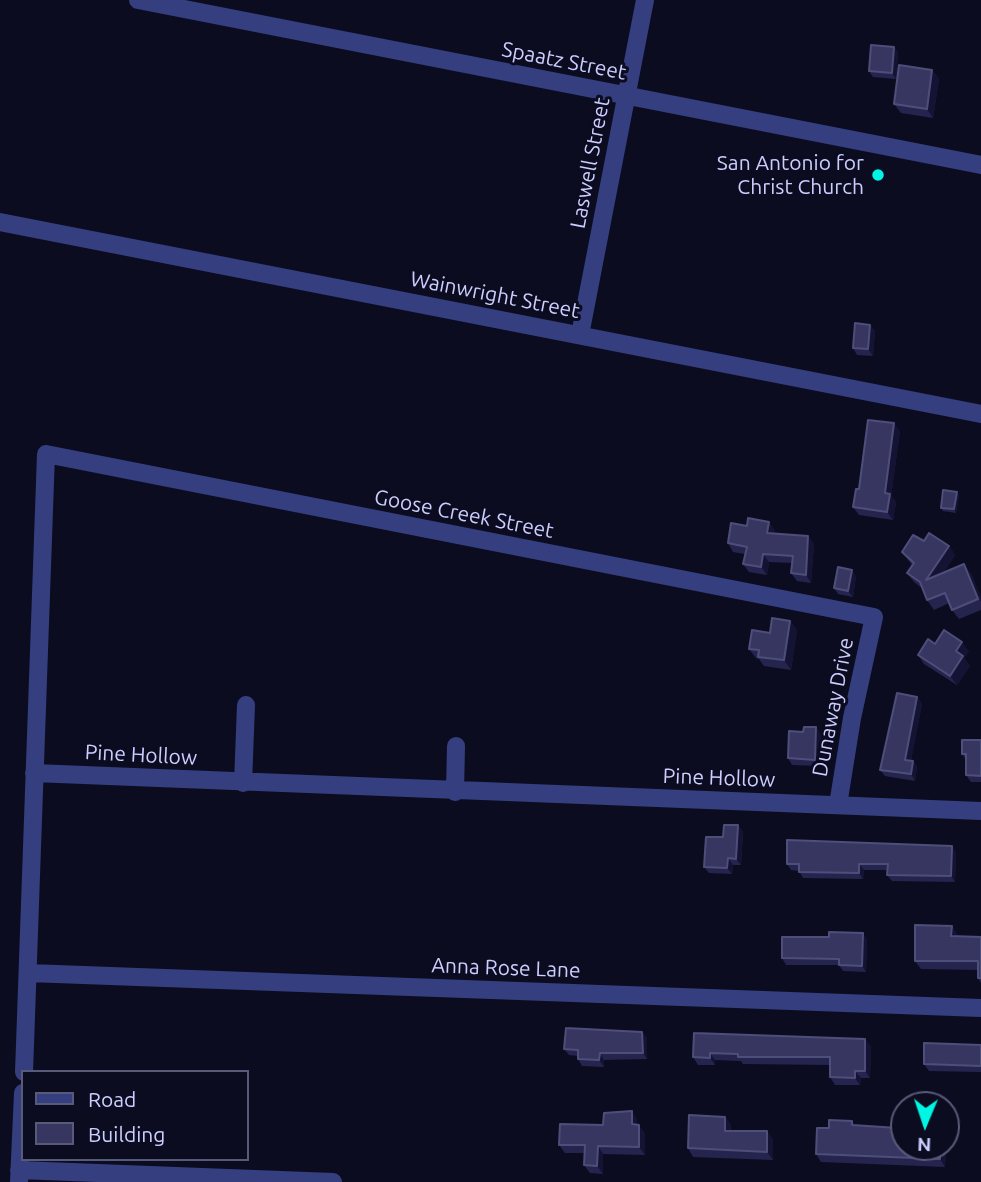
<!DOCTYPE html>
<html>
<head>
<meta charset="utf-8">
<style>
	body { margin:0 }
	#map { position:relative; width:981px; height:1182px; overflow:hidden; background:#0c0c20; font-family:Ubuntu,sans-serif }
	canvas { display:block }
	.legend { position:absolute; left:21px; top:1070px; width:228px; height:91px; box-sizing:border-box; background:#0c0c20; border:2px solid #585a79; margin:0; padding:9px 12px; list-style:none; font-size:21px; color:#cbceff }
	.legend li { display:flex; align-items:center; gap:14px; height:35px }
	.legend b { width:35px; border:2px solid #585a79 }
	.north { position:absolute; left:890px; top:1091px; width:70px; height:70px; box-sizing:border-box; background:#0c0c20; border:2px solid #585a79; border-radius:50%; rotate:182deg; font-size:19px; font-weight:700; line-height:28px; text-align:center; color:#cbceff }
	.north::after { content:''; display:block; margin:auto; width:24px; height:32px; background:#00f6e4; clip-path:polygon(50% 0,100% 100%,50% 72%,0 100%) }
</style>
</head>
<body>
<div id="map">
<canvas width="981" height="1182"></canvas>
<ul class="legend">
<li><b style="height:9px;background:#353f80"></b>Road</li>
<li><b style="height:19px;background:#373661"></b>Building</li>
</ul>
<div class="north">N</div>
</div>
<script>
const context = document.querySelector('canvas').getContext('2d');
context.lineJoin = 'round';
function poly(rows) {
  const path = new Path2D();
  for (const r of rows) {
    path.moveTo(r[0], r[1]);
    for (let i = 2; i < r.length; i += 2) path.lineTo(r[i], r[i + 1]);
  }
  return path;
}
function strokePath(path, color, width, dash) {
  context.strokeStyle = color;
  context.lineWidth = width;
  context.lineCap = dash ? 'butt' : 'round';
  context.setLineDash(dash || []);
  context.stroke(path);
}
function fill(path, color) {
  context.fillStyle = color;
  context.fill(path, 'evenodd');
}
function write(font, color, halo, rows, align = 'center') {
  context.font = font + ' Ubuntu,sans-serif';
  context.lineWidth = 6;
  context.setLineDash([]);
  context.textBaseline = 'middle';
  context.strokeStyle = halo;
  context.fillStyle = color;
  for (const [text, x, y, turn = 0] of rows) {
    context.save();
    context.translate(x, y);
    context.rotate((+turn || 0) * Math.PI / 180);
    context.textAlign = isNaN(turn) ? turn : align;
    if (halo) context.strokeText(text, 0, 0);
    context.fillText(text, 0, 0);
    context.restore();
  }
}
strokePath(poly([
	[138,0,981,165],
	[0,222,981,414],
	[580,335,645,0],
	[34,773,981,811],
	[243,783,246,705],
	[455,792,456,746],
	[29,973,981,1008],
	[24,1072,46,454,874,617,852,718,838,805],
	[19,1170,333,1182],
	[19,1182,23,1093]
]), '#353f80', 18);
fill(poly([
	[894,47,898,53,896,79,873,77,869,71],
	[932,70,939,79,933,118,901,113,894,104],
	[870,325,875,331,873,356,857,355,853,348],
	[900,431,891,496,896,502,893,520,859,515,853,507,859,489],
	[959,495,956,513,943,511,941,508],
	[747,526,775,530,774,534,808,536,814,544,811,583,797,581,791,573,792,563,769,562,767,575,749,572,743,564,745,554,733,552,728,543],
	[924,541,949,546,955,555,944,572,971,573,981,598,981,610,959,619,952,610,949,603,934,610,927,600,923,589,914,582,907,573,912,565,902,552],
	[856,576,853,597,838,594,834,588],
	[790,621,797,630,791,670,764,666,759,659,756,658,749,649,770,633],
	[935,644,969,651,964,658,970,666,957,685,924,664,918,655],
	[917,697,922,704,911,760,913,761,917,767,915,781,885,776,880,770],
	[821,734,819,766,792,765,788,758],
	[981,740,981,782,971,782,966,775,966,760,962,754],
	[738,825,743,832,741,865,733,865,732,874,709,873,704,867,723,837],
	[956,852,955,882,892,881,887,875,888,870,864,870,863,879,803,878,799,871,791,870,787,864],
	[952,926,958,936,981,937,981,983,978,978,978,970,921,969,915,961],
	[829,937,867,939,866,972,843,971,839,965,786,965,782,958],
	[642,1032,647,1038,647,1059,604,1060,604,1067,582,1066,578,1059,578,1056,569,1055,564,1049],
	[694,1033,871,1046,870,1078,861,1078,860,1085,835,1085,830,1077,830,1065,743,1064,741,1061,715,1060,715,1065,698,1065,693,1057],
	[981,1045,981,1072,929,1071,924,1064],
	[725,1117,731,1125,731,1131,773,1139,773,1160,693,1157,688,1148],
	[637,1119,637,1125,645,1133,645,1155,603,1154,603,1174,590,1173,584,1165,585,1153,565,1153,559,1145,603,1125],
	[852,1121,855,1126,903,1135,903,1138,946,1147,945,1167,821,1162,816,1154,829,1128]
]), '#25244e');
fill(poly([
	[894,47,898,53,896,79,892,73],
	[932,70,939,79,933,118,927,109],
	[870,325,875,331,873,356,868,349],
	[894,423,900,431,891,496,896,502,893,520,887,512,885,493],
	[957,492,959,495,956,513,954,509],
	[769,522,775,530,773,541,767,533],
	[808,536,814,544,811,583,806,575],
	[949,546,955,555,933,589,926,580],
	[763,554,769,562,767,575,761,567],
	[964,564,971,573,981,598,981,602],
	[852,570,856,576,853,597,848,591],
	[790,621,797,630,791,670,784,660],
	[962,642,969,651,964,658,970,666,957,685,950,676,956,651],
	[917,697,922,704,910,766,905,760],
	[816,727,821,734,819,766,815,760],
	[913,761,917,767,915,781,911,774],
	[738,825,743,832,741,865,736,859],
	[952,846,956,852,955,882,951,876],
	[728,858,733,865,732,874,727,868],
	[859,864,864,870,863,879,859,873],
	[952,926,958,935,958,945,951,936],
	[863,933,867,939,866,972,862,966],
	[642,1032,647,1038,647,1059,643,1053],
	[865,1039,871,1046,870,1078,865,1071],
	[600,1053,604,1060,604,1067,599,1060],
	[710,1053,715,1060,715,1065,710,1058],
	[855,1071,861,1078,860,1085,855,1078],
	[632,1111,637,1119,637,1132,632,1124],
	[725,1117,731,1125,730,1139,725,1131],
	[639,1125,645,1133,645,1155,639,1147],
	[898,1128,903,1135,902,1145,897,1137],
	[767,1131,773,1139,773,1160,767,1152],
	[598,1146,603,1154,603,1174,597,1166],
	[940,1147,946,1147,945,1167,940,1159]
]), '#141334');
const building = poly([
	[871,45,894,47,892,73,869,71,871,45],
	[899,65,932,70,927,109,894,104,899,65],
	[855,323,870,325,868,349,853,348,855,323],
	[868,420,894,423,885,493,890,494,887,512,853,507,856,489,859,489,868,420],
	[943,490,957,492,954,509,941,508,943,490],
	[748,518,769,522,767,533,808,536,806,575,791,573,793,556,763,554,761,567,743,564,747,547,728,543,731,523,747,526,748,518],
	[929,533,949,546,926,580,964,564,978,599,952,610,945,593,927,600,920,582,907,573,914,563,902,552,913,535,924,541,929,533],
	[838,567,852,570,848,591,834,588,838,567],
	[772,618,790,621,784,660,758,657,759,650,749,649,752,630,770,633,772,618],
	[944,630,962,642,956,651,963,656,950,676,918,655,928,639,935,644,944,630],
	[897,693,917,697,905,760,913,761,911,774,880,770,897,693],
	[804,727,816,727,815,760,788,758,789,731,803,732,804,727],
	[962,740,981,740,981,776,966,775,966,754,962,754,962,740],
	[724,825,738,825,736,859,728,858,727,868,704,867,706,837,723,837,724,825],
	[787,840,952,846,951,876,887,875,888,864,859,864,859,873,799,872,799,864,787,864,787,840],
	[915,925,952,926,951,936,981,937,981,978,978,978,978,961,915,961,915,925],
	[829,932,863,933,862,966,839,965,839,959,782,958,782,937,829,937,829,932],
	[566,1028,642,1032,643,1053,600,1053,599,1060,578,1059,578,1050,564,1049,566,1028],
	[694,1033,865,1039,865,1071,855,1071,855,1078,830,1077,830,1057,738,1057,738,1054,710,1053,710,1058,693,1057,694,1033],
	[924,1043,981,1045,981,1066,924,1064,924,1043],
	[632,1111,632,1124,639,1125,639,1147,598,1146,597,1166,584,1165,585,1145,559,1145,560,1124,603,1125,604,1113,632,1111],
	[689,1115,725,1117,725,1131,767,1131,767,1152,688,1148,689,1115],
	[829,1120,852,1121,852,1125,898,1128,897,1137,904,1138,904,1147,940,1147,940,1159,816,1154,817,1128,829,1128,829,1120]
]);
fill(building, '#373661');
strokePath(building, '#4e4e7a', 2);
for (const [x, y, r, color] of [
	[878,175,7,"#00f6e4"]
]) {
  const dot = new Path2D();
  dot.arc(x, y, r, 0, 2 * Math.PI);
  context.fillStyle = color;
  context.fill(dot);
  strokePath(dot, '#0c0c20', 2.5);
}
write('21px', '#cbceff', '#0c0c20', [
	["Spaatz Street",564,61,11],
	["Laswell Street",590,163,-79],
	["Wainwright Street",495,295,11],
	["Goose Creek Street",464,514,11],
	["Dunaway Drive",833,707,-79],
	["Pine Hollow",141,755,3],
	["Pine Hollow",719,778,2],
	["Anna Rose Lane",506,968,2]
]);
write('21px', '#cbceff', '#0c0c20', [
	["San Antonio for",864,163],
	["Christ Church",864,187]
], 'right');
</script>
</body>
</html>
